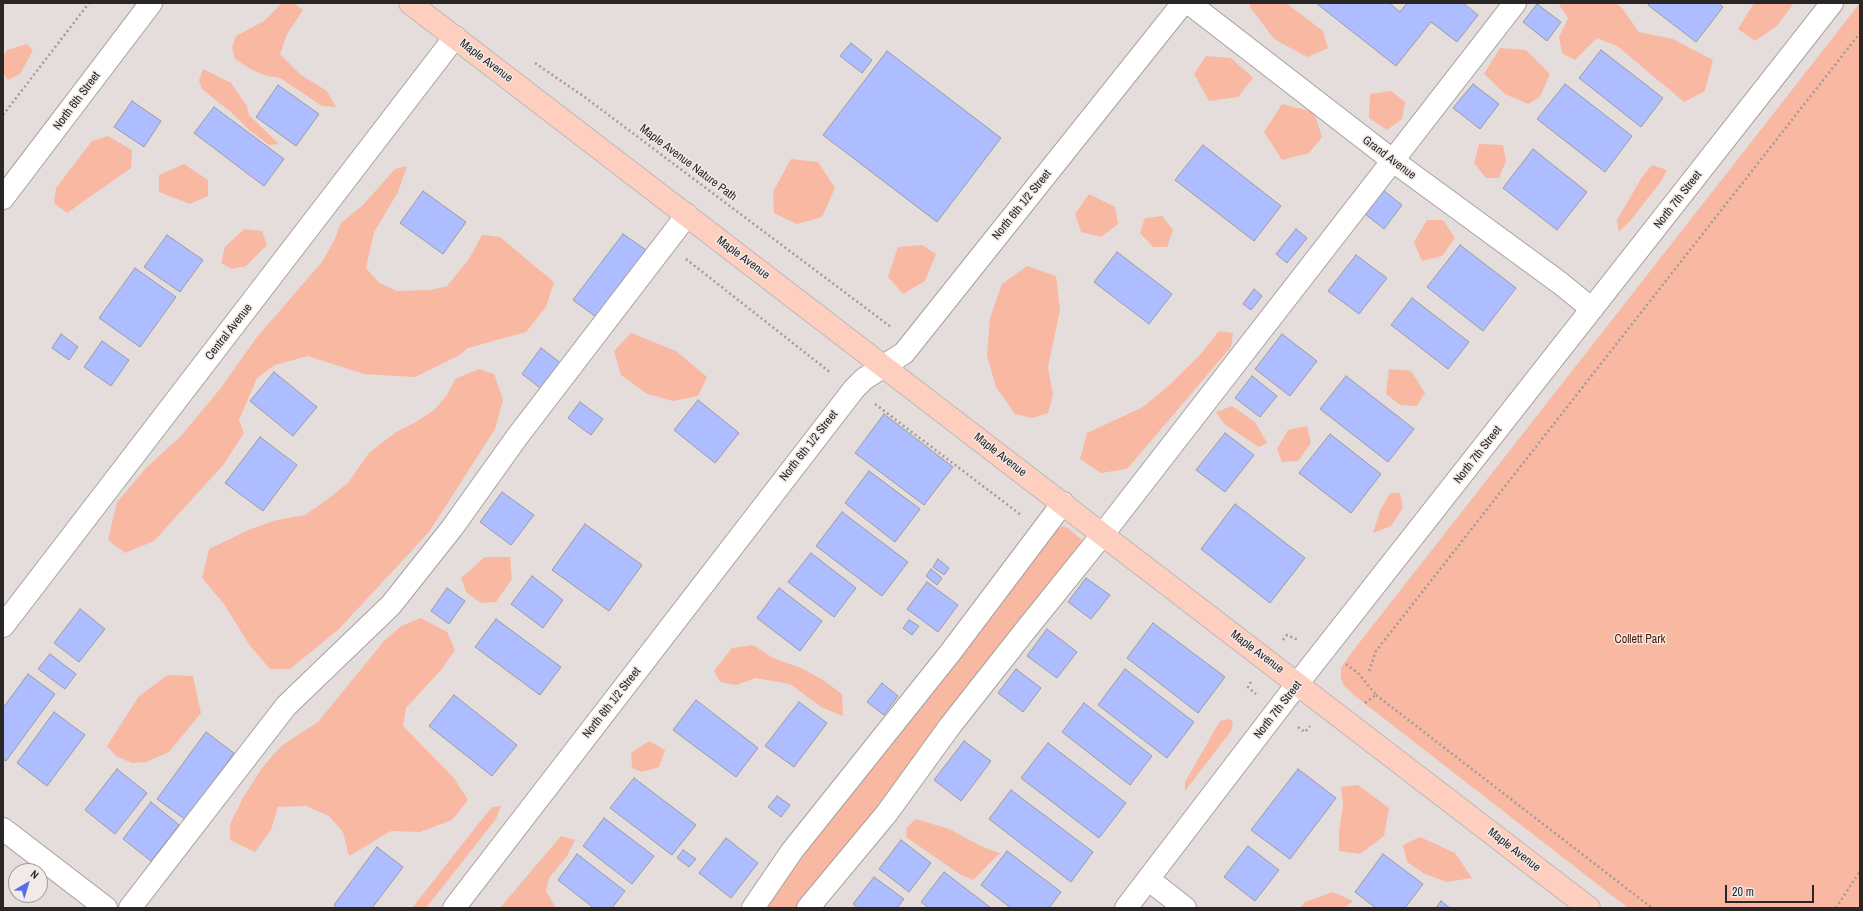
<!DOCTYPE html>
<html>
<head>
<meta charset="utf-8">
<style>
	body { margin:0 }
	#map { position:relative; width:1863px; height:911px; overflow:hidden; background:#e4dddb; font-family:"Archivo Narrow",sans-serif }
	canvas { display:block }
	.frame { position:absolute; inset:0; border:4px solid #292625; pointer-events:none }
	.north { position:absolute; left:8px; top:863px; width:40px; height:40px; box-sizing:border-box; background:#f1eae8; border:1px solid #a19c9a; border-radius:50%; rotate:38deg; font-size:11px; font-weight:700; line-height:16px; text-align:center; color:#292625 }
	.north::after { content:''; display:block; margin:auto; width:14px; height:18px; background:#5c6ce3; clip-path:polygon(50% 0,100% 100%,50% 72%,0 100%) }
	.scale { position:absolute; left:1725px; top:885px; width:89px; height:18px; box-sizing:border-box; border:2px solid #292625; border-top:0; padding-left:5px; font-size:12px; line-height:14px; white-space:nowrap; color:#292625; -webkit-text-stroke:3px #f1eae8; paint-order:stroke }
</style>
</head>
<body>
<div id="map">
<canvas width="1863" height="911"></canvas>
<div class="frame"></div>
<div class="north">N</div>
<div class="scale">20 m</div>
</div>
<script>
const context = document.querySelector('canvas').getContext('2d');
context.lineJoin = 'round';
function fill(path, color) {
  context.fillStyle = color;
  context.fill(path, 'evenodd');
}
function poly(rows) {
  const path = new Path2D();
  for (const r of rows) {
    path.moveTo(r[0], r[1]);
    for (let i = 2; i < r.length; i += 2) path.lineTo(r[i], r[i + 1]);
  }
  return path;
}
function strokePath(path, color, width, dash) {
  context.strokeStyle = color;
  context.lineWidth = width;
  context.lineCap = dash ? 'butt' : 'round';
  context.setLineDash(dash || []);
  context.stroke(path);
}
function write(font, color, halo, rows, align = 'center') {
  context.font = font + ' "Archivo Narrow",sans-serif';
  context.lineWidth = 3;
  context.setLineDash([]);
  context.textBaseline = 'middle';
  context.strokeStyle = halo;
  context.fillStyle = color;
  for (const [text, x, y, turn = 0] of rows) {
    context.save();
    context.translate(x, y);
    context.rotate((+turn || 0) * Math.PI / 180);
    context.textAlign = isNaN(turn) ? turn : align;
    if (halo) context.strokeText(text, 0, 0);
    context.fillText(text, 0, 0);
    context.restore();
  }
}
fill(poly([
	[282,3,293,3,303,10,287,34,280,54,301,75,327,91,336,107,322,106,280,78,268,76,252,70,235,59,232,48,236,36,264,21],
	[1250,3,1286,3,1323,31,1328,48,1307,57,1274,39,1250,7],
	[1558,3,1615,3,1622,8,1639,32,1673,39,1713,60,1705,91,1684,102,1617,46,1597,38,1575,60,1562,53,1559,37,1568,18],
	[1754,3,1794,3,1777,26,1755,41,1738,29],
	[1860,3,1860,908,1628,908,1355,696,1344,686,1341,678,1341,668,1352,652],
	[27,44,33,50,20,74,8,80,3,73,3,57,7,50],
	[1500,48,1526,50,1550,74,1540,97,1528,104,1505,94,1484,74],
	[1206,56,1231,58,1253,78,1238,97,1209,101,1194,74],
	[203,69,231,83,247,106,249,115,279,144,269,145,249,130,232,113,202,89,199,80],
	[1391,91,1405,102,1402,119,1387,130,1369,118,1370,94],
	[1282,104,1314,112,1322,137,1309,153,1282,160,1264,132],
	[108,136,132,150,131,168,67,213,54,203,56,188,92,141],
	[1479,144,1503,145,1506,161,1499,178,1486,178,1474,163],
	[791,159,818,162,835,188,822,217,797,224,774,213,773,192],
	[184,164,208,180,208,196,190,204,159,192,159,175],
	[1652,165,1667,170,1662,180,1630,221,1619,232,1617,220,1642,177],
	[407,166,398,192,374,232,366,268,379,283,397,291,430,290,447,286,469,259,482,235,500,237,554,282,546,307,526,332,468,348,458,356,415,377,364,374,308,356,275,365,257,378,239,420,244,433,224,464,154,541,125,553,108,540,117,502,146,468,180,437,220,389,257,337,322,262,334,241,341,223,363,205,395,169],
	[1089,194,1115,207,1118,224,1101,237,1081,232,1075,214],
	[1162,216,1173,230,1167,247,1153,247,1140,233,1145,218],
	[1427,220,1443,220,1455,238,1442,256,1422,261,1414,242],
	[244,229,262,231,267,245,246,266,232,269,221,263,225,247],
	[922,245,936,254,925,281,903,294,888,277,898,247],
	[1027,266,1056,276,1060,310,1048,367,1053,395,1048,413,1032,418,1015,414,996,387,987,356,990,318,1002,284],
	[1219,331,1233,333,1231,347,1127,469,1101,473,1080,459,1087,433,1143,407,1165,389,1199,356],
	[631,333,676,351,707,377,698,396,673,401,647,394,621,375,614,351],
	[479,369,494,374,503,400,495,429,429,532,339,629,290,669,270,669,250,646,224,604,202,578,209,549,251,529,277,520,305,515,324,502,348,483,369,453,396,432,416,422,434,410,447,395,455,379],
	[1389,369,1411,371,1425,393,1417,406,1400,405,1386,394],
	[1232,406,1255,422,1267,443,1259,447,1224,424,1216,412],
	[1307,426,1311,443,1298,461,1282,462,1277,449,1288,430],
	[1390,493,1400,493,1403,508,1391,526,1373,533,1380,511],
	[1063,526,1068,528,1083,541,1081,549,879,809,798,908,761,908,1054,531],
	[485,557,510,557,512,579,496,602,481,603,466,592,461,578],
	[421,618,447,632,455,650,441,670,406,708,403,726,454,778,468,800,452,820,420,832,391,831,349,856,343,832,329,816,306,806,278,807,271,830,255,852,230,840,230,824,243,798,262,768,281,746,318,722,384,641,401,626],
	[753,645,773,658,801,668,823,680,842,694,843,716,821,707,790,684,756,678,736,685,720,682,714,671,732,648],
	[168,675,193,676,201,713,169,752,146,762,132,763,116,756,107,746,139,696],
	[1229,719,1233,722,1231,731,1185,791,1185,782,1220,721],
	[649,741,665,750,659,767,642,772,632,768,631,753],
	[1358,785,1389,808,1384,836,1360,854,1339,851,1339,832,1343,804,1341,787],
	[501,806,496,819,426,908,412,908,479,823,492,807],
	[916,819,949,829,985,848,1000,853,973,880,961,875,906,837,907,827],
	[561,836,575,840,567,856,549,878,546,891,556,908,500,908],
	[1420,837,1455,853,1472,878,1447,882,1425,874,1407,862,1403,845],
	[1333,892,1353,901,1345,908,1300,908,1305,902]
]), '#f9b8a2');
const building = poly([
	[1316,3,1389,3,1400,12,1407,3,1463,3,1478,15,1457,42,1431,22,1396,66,1316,3],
	[1649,3,1718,3,1723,7,1696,42,1648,5,1649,3],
	[1537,4,1561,22,1547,41,1523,22,1537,4],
	[851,43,872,60,862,73,840,56,851,43],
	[1601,50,1663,98,1641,127,1579,78,1601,50],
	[887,51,1001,138,937,222,823,135,887,51],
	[1473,84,1499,104,1480,129,1453,108,1473,84],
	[1565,84,1632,136,1605,172,1537,119,1565,84],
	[278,85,319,114,296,146,256,117,278,85],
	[132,101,161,121,144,147,114,127,132,101],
	[214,107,284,159,264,186,194,133,214,107],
	[1203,145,1281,206,1254,241,1175,180,1203,145],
	[1533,149,1587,192,1557,230,1503,188,1533,149],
	[1383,190,1402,205,1384,229,1365,214,1383,190],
	[423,191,466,222,443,254,400,223,423,191],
	[1296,229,1307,238,1287,263,1276,254,1296,229],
	[623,234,646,250,596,317,573,300,623,234],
	[167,235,203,260,180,292,144,267,167,235],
	[1460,245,1516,288,1483,331,1427,287,1460,245],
	[1117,252,1172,294,1149,324,1094,282,1117,252],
	[1356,255,1387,278,1359,314,1328,291,1356,255],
	[135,268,176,297,140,347,99,318,135,268],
	[1254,289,1262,296,1251,310,1243,304,1254,289],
	[1412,298,1469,342,1448,369,1391,325,1412,298],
	[61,334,78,347,69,360,52,348,61,334],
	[1282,334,1317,361,1290,396,1255,369,1282,334],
	[102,341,129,360,111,386,84,367,102,341],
	[541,348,562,364,543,390,522,374,541,348],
	[274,372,317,407,293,436,250,401,274,372],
	[1252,376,1277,396,1260,417,1235,398,1252,376],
	[1346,376,1414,429,1388,462,1320,409,1346,376],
	[698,400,739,433,715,463,674,430,698,400],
	[580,402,603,419,591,435,568,418,580,402],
	[884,414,953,467,924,505,855,453,884,414],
	[1225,433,1254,455,1225,492,1196,470,1225,433],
	[1330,434,1381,474,1351,513,1299,473,1330,434],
	[260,437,297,465,263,511,225,483,260,437],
	[869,471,920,509,895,542,845,503,869,471],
	[502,492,534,515,511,545,480,522,502,492],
	[1235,504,1305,558,1270,603,1201,549,1235,504],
	[842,512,908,562,882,596,816,546,842,512],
	[585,524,642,565,609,611,552,570,585,524],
	[811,553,856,588,834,617,788,582,811,553],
	[938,559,949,568,944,575,933,567,938,559],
	[931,569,942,578,937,585,926,576,931,569],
	[532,576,563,600,543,628,511,604,532,576],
	[1086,578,1110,595,1091,619,1068,602,1086,578],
	[927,582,958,605,938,632,907,609,927,582],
	[447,588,465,601,449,624,431,611,447,588],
	[779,588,822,621,800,651,757,618,779,588],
	[80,609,105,629,79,662,54,643,80,609],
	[496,619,561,667,540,695,475,647,496,619],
	[909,620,919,626,912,635,903,628,909,620],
	[1153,623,1225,677,1198,713,1127,658,1153,623],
	[1047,629,1077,652,1057,678,1027,656,1047,629],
	[50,654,76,674,65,689,38,669,50,654],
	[1016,669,1041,688,1023,712,998,693,1016,669],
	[1125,669,1194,722,1167,758,1098,705,1125,669],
	[28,674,55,694,6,761,3,759,3,708,28,674],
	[882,683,898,696,884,715,867,702,882,683],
	[454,695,517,745,492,776,429,726,454,695],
	[696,700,758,748,736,777,673,730,696,700],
	[799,702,827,723,794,767,765,746,799,702],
	[1084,703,1152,756,1130,785,1062,732,1084,703],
	[54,712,85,735,47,786,17,763,54,712],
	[206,732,234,753,186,820,157,799,206,732],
	[964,741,991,761,961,801,934,780,964,741],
	[1048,743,1126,803,1099,838,1021,778,1048,743],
	[117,769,147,793,115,834,85,810,117,769],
	[1298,769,1336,798,1290,859,1251,830,1298,769],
	[634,778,696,825,672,855,610,808,634,778],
	[1011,790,1093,852,1071,882,989,819,1011,790],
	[777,796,790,805,781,817,768,807,777,796],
	[151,802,179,825,151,861,123,839,151,802],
	[604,818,654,856,632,884,583,846,604,818],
	[726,838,758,863,731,898,699,873,726,838],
	[901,840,931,863,909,892,879,869,901,840],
	[1248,846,1279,870,1255,901,1224,877,1248,846],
	[377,847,403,867,372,908,337,908,334,905,377,847],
	[683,850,696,859,689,867,677,858,683,850],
	[1007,851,1061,892,1049,908,1011,908,981,885,1007,851],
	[577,854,625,891,612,908,594,908,558,880,577,854],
	[1383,854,1423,884,1405,908,1376,908,1355,892,1383,854],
	[944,872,991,908,929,908,921,902,944,872],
	[874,877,904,899,897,908,858,908,853,904,874,877],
	[1441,901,1450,908,1436,908,1441,901]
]);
fill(building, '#adbdff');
strokePath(building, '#9a9ba1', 1);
const minor = poly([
	[1189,3,1392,160,1560,283,1592,309],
	[3,198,151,3],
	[3,626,455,37],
	[3,829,106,908],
	[1148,879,1185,908],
	[130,908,286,706,391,605,452,528,517,437,687,215],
	[454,908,854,389,864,379,904,353,1183,3],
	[753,908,792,851,950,653,1063,503],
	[808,908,887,813,950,726,1024,632,1103,534,1515,3],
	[1126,908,1298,683,1832,3]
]);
const major = poly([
	[410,3,1589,908]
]);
strokePath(minor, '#a7a09e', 24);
strokePath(major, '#bbbab9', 24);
strokePath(poly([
	[535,63,586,98,891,327],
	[3,115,89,3],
	[686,259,831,373],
	[875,404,1021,515],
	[1283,640,1287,635,1298,640],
	[1346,664,1358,673,1376,695,1365,703],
	[1369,671,1376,651,1860,33],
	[1251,682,1248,687,1256,694],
	[1376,695,1652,908],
	[1298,727,1305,732,1310,726],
	[1836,908,1860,871]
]), '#a19b9a', 2.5, [2, 3]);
strokePath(minor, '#fff', 22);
strokePath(major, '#fecfbf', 22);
write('12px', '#292625', '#f1eae8', [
	["Maple Avenue",486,61,37],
	["North 6th Street",77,101,-53],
	["Grand Avenue",1389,158,37],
	["Maple Avenue Nature Path",688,163,37],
	["North 7th Street",1678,200,-52],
	["North 6th 1/2 Street",1022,205,-51],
	["Maple Avenue",743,258,37],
	["Central Avenue",229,332,-52],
	["North 6th 1/2 Street",809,446,-52],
	["Maple Avenue",1000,455,38],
	["North 7th Street",1478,455,-52],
	["Maple Avenue",1257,652,37],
	["North 6th 1/2 Street",612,703,-52],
	["North 7th Street",1278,710,-52],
	["Maple Avenue",1514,850,38]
]);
write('12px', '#4e1601', '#f1eae8', [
	["Collett Park",1640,640]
]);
</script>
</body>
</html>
